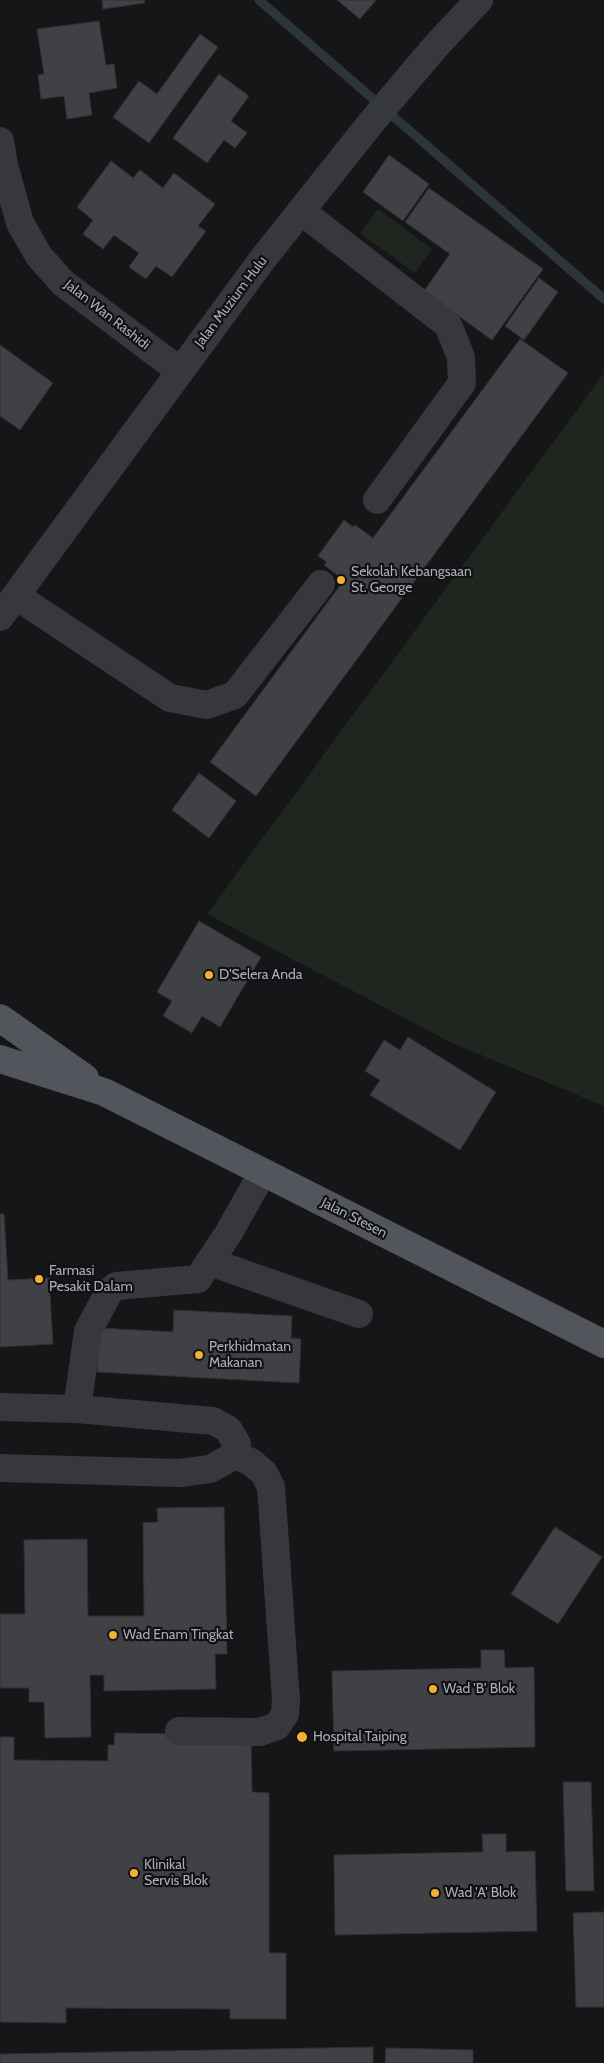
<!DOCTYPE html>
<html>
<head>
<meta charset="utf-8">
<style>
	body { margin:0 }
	canvas { display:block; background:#161618 }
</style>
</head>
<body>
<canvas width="604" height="2063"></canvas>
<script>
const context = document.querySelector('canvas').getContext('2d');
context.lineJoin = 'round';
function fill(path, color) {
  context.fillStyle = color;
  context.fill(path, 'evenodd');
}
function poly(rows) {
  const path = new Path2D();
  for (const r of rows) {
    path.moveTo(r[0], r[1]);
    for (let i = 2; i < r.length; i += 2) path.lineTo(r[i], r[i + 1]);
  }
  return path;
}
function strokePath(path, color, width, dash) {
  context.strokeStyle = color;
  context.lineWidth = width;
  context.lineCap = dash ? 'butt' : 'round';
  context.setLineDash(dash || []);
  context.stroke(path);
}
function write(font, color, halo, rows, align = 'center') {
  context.font = font + ' Cabin,sans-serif';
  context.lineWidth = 4.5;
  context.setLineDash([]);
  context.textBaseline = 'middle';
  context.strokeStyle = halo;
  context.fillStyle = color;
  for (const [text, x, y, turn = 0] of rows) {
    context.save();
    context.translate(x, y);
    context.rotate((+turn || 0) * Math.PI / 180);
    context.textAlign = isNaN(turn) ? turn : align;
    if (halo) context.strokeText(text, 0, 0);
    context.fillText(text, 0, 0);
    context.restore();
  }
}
fill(poly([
	[378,209,432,249,415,273,360,233],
	[604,373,604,1106,450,1042,207,914]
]), '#1e261f');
strokePath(poly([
	[259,0,604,299]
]), '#2c353c', 9);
const building = poly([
	[102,0,144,0,145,3,103,9,102,0],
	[337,0,376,0,360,19,337,0],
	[99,21,106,65,114,64,117,88,89,93,92,115,67,119,64,96,41,99,38,75,44,74,37,29,99,21],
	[200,34,218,47,149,143,113,117,139,81,157,94,200,34],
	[219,74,249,96,231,121,247,133,235,148,224,140,207,163,173,138,219,74],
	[389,155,429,184,403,221,363,192,389,155],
	[111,161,133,178,140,170,163,188,174,173,215,204,198,226,206,231,172,277,156,266,146,279,129,267,139,253,114,235,103,249,83,234,93,220,77,207,111,161],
	[429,188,543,269,492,340,424,291,450,254,405,222,429,188],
	[539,278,558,292,524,340,505,326,539,278],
	[520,339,568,373,256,796,210,762,344,580,324,565,327,562,318,556,344,520,353,527,355,525,373,538,520,339],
	[0,345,53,383,20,430,0,416,0,345],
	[199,773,236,801,209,838,172,810,199,773],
	[199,921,261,957,220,1027,202,1016,192,1033,163,1016,172,1001,157,992,199,921],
	[408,1037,496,1092,460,1150,370,1095,380,1080,365,1071,384,1040,400,1050,408,1037],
	[0,1214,4,1214,8,1280,49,1278,53,1344,0,1347,0,1214],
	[174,1310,292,1316,291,1338,301,1339,299,1383,97,1372,99,1328,173,1332,174,1310],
	[224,1507,227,1654,215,1654,216,1689,104,1691,104,1675,90,1675,91,1737,45,1738,44,1702,29,1702,29,1688,0,1688,0,1614,25,1614,24,1540,87,1539,88,1616,144,1616,143,1523,158,1522,157,1508,224,1507],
	[555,1527,602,1557,558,1624,511,1594,555,1527],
	[481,1650,504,1650,505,1668,534,1667,535,1747,334,1751,332,1671,481,1668,481,1650],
	[115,1733,251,1735,252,1792,269,1793,269,1953,286,1953,286,2019,230,2019,230,2009,66,2008,66,2023,0,2022,0,1737,14,1737,14,1760,108,1761,108,1745,114,1745,115,1733],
	[563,1782,591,1782,594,1891,566,1891,563,1782],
	[482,1834,506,1834,506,1852,535,1851,537,1931,335,1935,334,1855,483,1852,482,1834],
	[604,1912,604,2007,576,2007,573,1913,604,1912],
	[373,2047,373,2063,0,2063,0,2054,373,2047],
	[386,2048,473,2050,473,2063,385,2063,386,2048]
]);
fill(building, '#404145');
strokePath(building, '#303034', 1);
strokePath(poly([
	[0,141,4,165,20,223,39,256,63,283,180,371],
	[301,211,448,325,461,357,462,383,377,500],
	[16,596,170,698,207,705,235,695,321,584],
	[0,617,262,260,370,124,435,47,479,0],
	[210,1262,359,1314],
	[0,1407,77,1409,88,1331,109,1292,116,1286,198,1279,228,1234,263,1172],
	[0,1468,180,1473,210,1469,235,1455,237,1444,228,1429,213,1421,77,1409],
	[179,1731,260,1732,277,1726,285,1714,286,1700,271,1487,264,1473,251,1462,235,1455]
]), '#37383d', 28);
strokePath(poly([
	[0,1018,85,1078],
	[0,1059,104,1092,604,1344]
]), '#53555c', 28);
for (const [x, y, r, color] of [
	[341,580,5,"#f2b134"],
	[209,975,5,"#f2b134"],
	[39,1279,5,"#f2b134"],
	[199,1355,5,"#f2b134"],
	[113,1635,5,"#f2b134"],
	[433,1689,5,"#f2b134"],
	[302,1737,6,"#f2b134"],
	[134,1873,5,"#f2b134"],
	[435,1893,5,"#f2b134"]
]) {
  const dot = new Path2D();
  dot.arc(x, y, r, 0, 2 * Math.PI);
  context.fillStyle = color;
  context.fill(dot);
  strokePath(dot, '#111113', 2);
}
write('14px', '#a8adb8', '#111113', [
	["Jalan Muzium Hulu",231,302,-53],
	["Jalan Wan Rashidi",107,315,38],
	["Jalan Stesen",354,1218,27]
]);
write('14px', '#a8adb8', '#111113', [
	["Sekolah Kebangsaan",351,572],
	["St. George",351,588],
	["D'Selera Anda",219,975],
	["Farmasi",49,1271],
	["Pesakit Dalam",49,1287],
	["Perkhidmatan",209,1347],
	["Makanan",209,1363],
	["Wad Enam Tingkat",123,1635],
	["Wad 'B' Blok",443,1689],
	["Hospital Taiping",313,1737],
	["Klinikal",144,1865],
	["Servis Blok",144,1881],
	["Wad 'A' Blok",445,1893]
], 'left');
</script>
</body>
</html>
